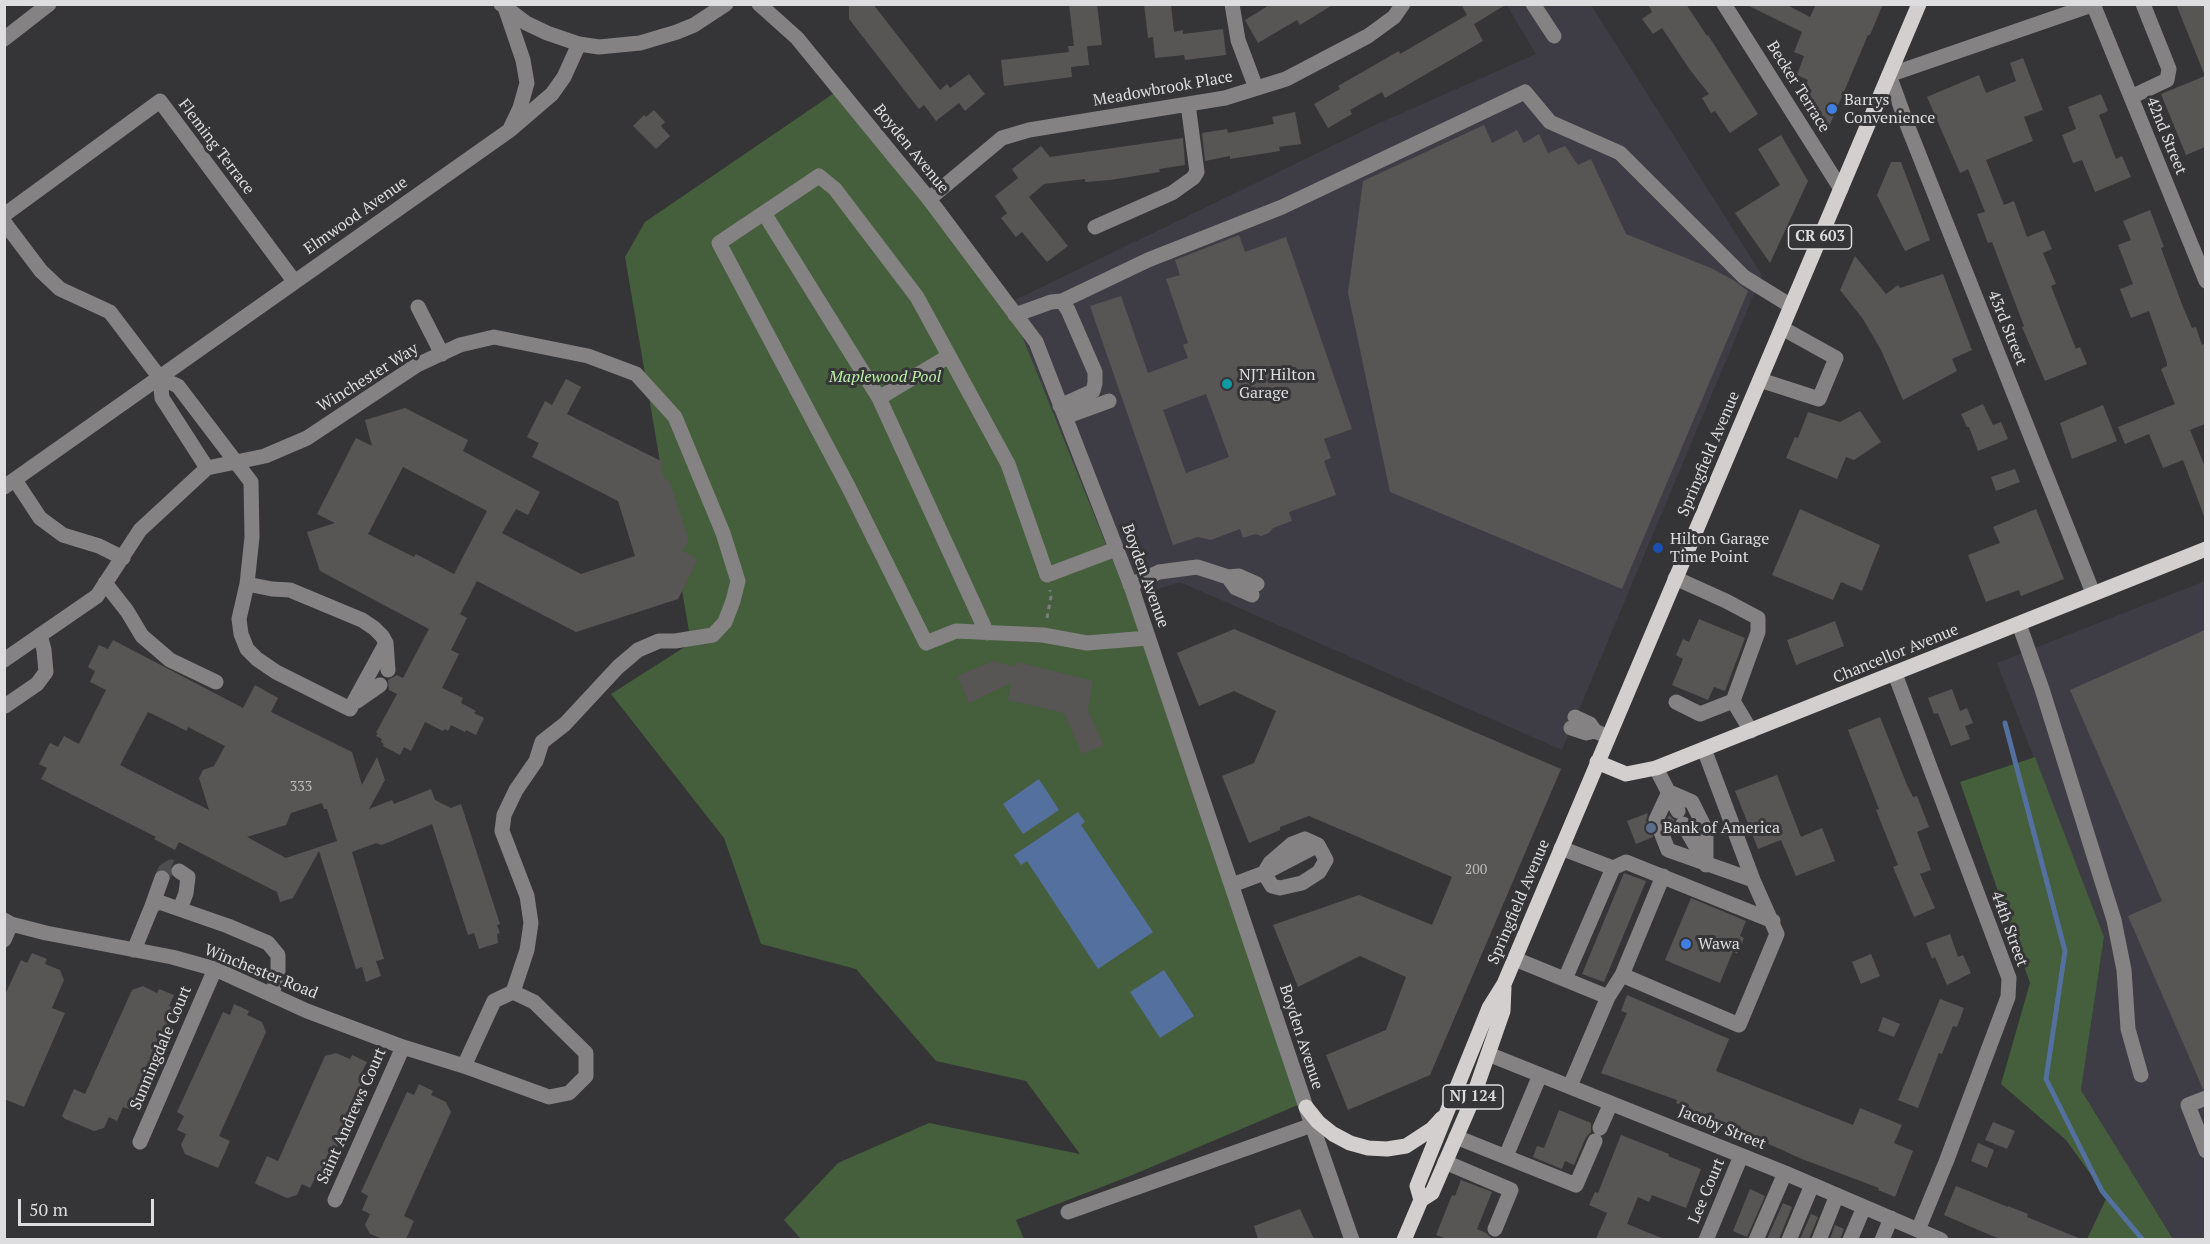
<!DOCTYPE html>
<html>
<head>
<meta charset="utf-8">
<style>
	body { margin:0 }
	#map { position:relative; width:2210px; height:1244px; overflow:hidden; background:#353537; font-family:"PT Serif",serif }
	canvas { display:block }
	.frame { position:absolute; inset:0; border:6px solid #dddddf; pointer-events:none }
	.scale { position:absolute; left:18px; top:1199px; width:136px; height:27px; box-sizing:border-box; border:3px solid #dddddf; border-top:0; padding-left:8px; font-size:18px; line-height:21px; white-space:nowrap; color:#dddddf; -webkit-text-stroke:4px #353537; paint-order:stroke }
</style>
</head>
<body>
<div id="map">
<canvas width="2210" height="1244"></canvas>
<div class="frame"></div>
<div class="scale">50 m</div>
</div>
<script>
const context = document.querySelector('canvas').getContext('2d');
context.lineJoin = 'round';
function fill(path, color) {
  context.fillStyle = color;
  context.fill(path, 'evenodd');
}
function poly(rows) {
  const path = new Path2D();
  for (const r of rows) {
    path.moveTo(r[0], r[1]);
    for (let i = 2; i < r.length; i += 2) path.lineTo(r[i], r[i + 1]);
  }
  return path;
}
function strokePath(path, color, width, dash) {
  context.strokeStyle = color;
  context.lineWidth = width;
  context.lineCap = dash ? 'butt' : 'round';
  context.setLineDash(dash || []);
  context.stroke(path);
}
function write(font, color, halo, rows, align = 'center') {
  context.font = font + ' "PT Serif",serif';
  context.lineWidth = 6;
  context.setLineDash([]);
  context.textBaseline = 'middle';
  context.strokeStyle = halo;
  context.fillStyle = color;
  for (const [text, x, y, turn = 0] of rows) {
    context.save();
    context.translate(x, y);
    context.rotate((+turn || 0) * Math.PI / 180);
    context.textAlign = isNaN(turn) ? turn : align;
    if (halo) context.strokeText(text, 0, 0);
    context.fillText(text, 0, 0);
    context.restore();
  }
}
fill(poly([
	[1506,4,1591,5,1762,275,1562,750,1180,582,1128,599,1009,303,1375,125,1536,54],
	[2205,581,2205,1239,2173,1239,2081,1090,2104,937,1997,663]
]), '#3e3d45');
fill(poly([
	[843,87,1009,303,1128,599,1305,1102,1130,1176,1016,1220,1024,1239,801,1239,784,1220,838,1163,929,1123,1080,1154,1026,1081,936,1061,856,969,761,944,724,838,611,694,691,643,625,257,645,222],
	[2035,757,2104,937,2081,1090,2173,1239,2087,1239,2107,1197,2066,1140,2001,1084,2030,983,1960,782]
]), '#455e3c');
fill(poly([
	[1039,779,1059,810,1023,834,1003,804],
	[1078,812,1085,822,1081,825,1153,932,1098,969,1027,861,1021,865,1014,855],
	[1164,970,1194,1016,1160,1038,1130,992]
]), '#53709f');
strokePath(poly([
	[2005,723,2065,951,2046,1079,2102,1191,2143,1240]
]), '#53709f', 5);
fill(poly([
	[849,4,873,4,940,90,947,84,950,88,969,74,985,94,965,111,959,103,936,121,924,105,919,109,849,19],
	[1069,4,1097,4,1102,45,1087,46,1089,65,1071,67,1072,77,1004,86,1001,60,1069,52,1068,46,1074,46],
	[1144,4,1171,4,1174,32,1183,30,1183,34,1223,29,1226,55,1185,60,1184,55,1155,58,1153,37,1148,38],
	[1271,4,1334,4,1300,25,1297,20,1258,43,1245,20],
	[1461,4,1507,4,1474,24,1483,41,1385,98,1382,92,1350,110,1352,114,1328,128,1314,104,1340,89,1338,86,1399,51,1400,54,1467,15],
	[1648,4,1686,4,1707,36,1708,35,1758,114,1730,133,1715,111,1711,113,1702,98,1709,94,1690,70,1662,28,1653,34,1642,19,1652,12],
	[1745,4,1785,4,1810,17,1816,4,1883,4,1870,35,1868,35,1826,134,1802,94,1808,80,1797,75,1804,56,1794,52,1802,32],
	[2176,4,2205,4,2205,147,2186,155,2161,94,2205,76],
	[2023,58,2043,110,2024,117,2033,141,1986,160,2004,205,2014,201,2027,237,2044,230,2052,249,2043,253,2056,284,2051,286,2076,349,2080,347,2087,364,2045,381,2022,327,2024,326,1992,242,1988,243,1977,214,1985,212,1968,169,1960,173,1927,97,1979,75,1986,93,2016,81,2010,63],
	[2101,94,2108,111,2099,115,2116,159,2122,156,2131,177,2095,192,2082,160,2073,163,2062,135,2076,129,2068,107],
	[654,110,665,122,661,126,670,136,656,149,633,126,644,115,646,117],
	[1295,112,1301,144,1279,147,1280,151,1230,159,1230,156,1205,161,1202,133,1227,129,1228,133,1274,124,1272,117],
	[1484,125,1492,143,1517,130,1524,143,1539,134,1548,153,1565,146,1578,165,1591,159,1626,234,1711,268,1733,280,1748,291,1622,589,1390,492,1348,293,1363,181],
	[1781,135,1808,181,1770,263,1735,213,1780,185,1758,149],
	[1183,138,1185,165,1159,169,1160,172,1110,180,1085,182,1085,179,1044,184,1029,197,1068,246,1047,262,1022,232,1016,237,1001,218,1007,213,995,196,1018,178,1012,169,1041,146,1050,157],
	[1891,162,1901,162,1930,240,1905,251,1877,195],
	[2150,210,2164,247,2161,248,2183,307,2192,328,2196,327,2202,345,2205,343,2205,424,2190,430,2205,467,2205,516,2204,516,2183,460,2163,468,2149,434,2125,444,2118,427,2175,404,2161,369,2167,366,2167,363,2149,311,2131,318,2120,289,2133,284,2118,245,2131,240,2123,221],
	[1239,235,1245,252,1286,237,1352,429,1324,439,1331,458,1324,461,1336,495,1289,512,1292,521,1273,528,1269,533,1261,536,1255,534,1243,538,1240,529,1211,540,1198,537,1173,545,1090,306,1121,296,1148,373,1188,358,1183,345,1188,343,1166,279,1180,275,1175,260],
	[1206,394,1229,457,1186,473,1163,410],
	[1855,256,1886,294,1898,285,1900,288,1943,274,1972,350,1952,359,1957,371,1903,400,1881,350,1863,319,1840,290],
	[566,379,581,387,567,414,663,462,661,466,665,479,669,480,689,540,682,550,698,560,678,599,576,632,477,581,460,614,467,618,451,650,459,654,442,688,463,698,461,703,476,711,474,713,484,718,476,735,466,730,465,732,451,725,448,731,445,729,443,731,425,722,411,751,404,747,400,755,383,746,384,744,381,742,382,739,376,736,378,733,376,733,397,694,389,690,388,680,397,675,403,678,429,629,320,571,307,532,335,523,317,514,356,438,372,446,365,420,405,408,468,440,463,451,540,492,528,515,516,509,502,533,581,574,635,556,618,501,532,457,539,443,527,437,545,401,552,405],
	[403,467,487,511,454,574,416,554,414,557,368,534],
	[1983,404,1993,425,2001,422,2008,439,1978,451,1969,427,1967,427,1961,414],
	[2103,405,2117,441,2072,459,2060,423],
	[1860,411,1881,442,1854,460,1846,457,1837,479,1786,458,1795,437,1798,438,1808,412,1840,422],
	[2015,469,2020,482,1996,491,1991,477],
	[1800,509,1880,545,1862,591,1841,582,1833,600,1772,575],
	[2036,509,2064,579,2021,596,2019,590,1986,602,1968,555,2000,543,1993,527],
	[1699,619,1745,638,1725,691,1714,687,1708,700,1672,685,1683,659,1676,655,1683,639,1689,642],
	[1835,621,1844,646,1796,665,1787,640],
	[1234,629,1561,769,1430,1075,1348,1110,1326,1055,1386,1030,1406,977,1360,956,1298,987,1273,925,1359,895,1432,925,1452,877,1309,816,1280,827,1280,830,1249,843,1222,776,1254,763,1276,711,1234,691,1199,706,1177,653],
	[2205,630,2205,1089,2203,1089,2128,916,2162,901,2070,690],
	[113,640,243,708,255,685,278,698,271,712,352,752,362,785,377,757,385,780,369,809,392,800,394,804,431,789,435,800,451,808,461,804,500,924,497,925,500,933,497,934,498,943,479,949,474,933,468,935,432,824,382,845,376,843,352,852,384,959,376,961,381,976,366,982,362,967,356,969,319,851,293,898,280,902,277,892,179,842,175,850,154,839,156,837,41,779,47,768,39,764,50,743,58,747,64,736,79,744,106,690,90,682,95,671,88,667,99,645,108,649],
	[148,712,187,731,188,727,225,746,214,766,203,770,199,778,209,810,120,765],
	[322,803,324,809,327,809,337,841,286,858,247,837,286,825,291,813],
	[994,661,1015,667,1017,662,1093,681,1088,710,1104,746,1082,754,1064,713,1008,700,1011,683,969,703,957,676],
	[1952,689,1960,711,1967,708,1973,723,1965,726,1970,739,1951,746,1938,713,1934,714,1928,698],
	[1880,717,1907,785,1913,797,1917,796,1929,827,1917,832,1931,870,1920,874,1935,908,1914,917,1893,867,1898,865,1876,810,1879,809,1848,730],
	[1777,775,1801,837,1822,828,1835,861,1796,876,1781,840,1758,849,1735,791],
	[1648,813,1646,821,1652,829,1653,837,1636,844,1627,821],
	[1669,815,1674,820,1674,827,1670,828,1665,823],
	[1624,873,1646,881,1604,982,1582,974],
	[1691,898,1746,921,1740,936,1744,938,1737,954,1733,951,1720,983,1665,960],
	[1950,934,1958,957,1963,955,1971,973,1947,985,1935,957,1932,959,1926,943],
	[32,953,47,959,45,964,60,970,64,980,52,1008,65,1013,24,1107,4,1099,4,997,21,960,27,963],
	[1871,954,1880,976,1861,984,1852,962],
	[143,986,157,993,159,989,174,995,169,1006,175,1009,131,1110,123,1107,117,1121,109,1117,104,1128,94,1131,65,1119,62,1116,74,1089,85,1094,132,990],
	[1627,995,1729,1039,1716,1071,1853,1125,1860,1108,1902,1125,1894,1143,1913,1151,1895,1197,1878,1190,1879,1188,1802,1159,1753,1137,1676,1103,1677,1100,1601,1073,1627,1013,1621,1011],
	[1940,999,1964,1008,1957,1027,1953,1026,1942,1054,1939,1053,1918,1108,1898,1100],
	[234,1004,249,1011,247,1015,262,1022,266,1032,219,1136,230,1141,218,1168,185,1154,181,1145,186,1134,177,1130,184,1116,177,1112,223,1012,230,1015],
	[1883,1017,1900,1024,1894,1037,1878,1031],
	[336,1053,350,1059,352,1055,367,1062,362,1072,369,1075,324,1177,317,1174,310,1188,302,1184,297,1195,287,1198,258,1185,255,1183,267,1156,278,1161,325,1056],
	[419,1084,433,1091,431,1095,446,1102,451,1112,404,1216,414,1221,406,1239,383,1239,370,1234,365,1225,370,1214,362,1210,368,1196,361,1192,407,1092,414,1095],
	[1559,1110,1591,1123,1591,1132,1586,1137,1574,1165,1565,1161,1562,1169,1533,1157,1537,1146,1544,1148],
	[1993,1122,2015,1131,2007,1149,1985,1140],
	[1621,1135,1669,1154,1668,1156,1701,1169,1686,1208,1652,1195,1649,1202,1638,1197,1627,1224,1664,1239,1596,1239,1607,1213,1589,1205,1595,1192,1598,1193],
	[1978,1143,1994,1150,1987,1168,1971,1161],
	[1461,1180,1492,1192,1477,1229,1486,1233,1491,1238,1502,1239,1447,1239,1436,1235,1452,1195,1455,1196],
	[1956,1186,2008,1207,2008,1206,2028,1214,2027,1217,2081,1239,2001,1239,1990,1235,1944,1215],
	[1750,1189,1765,1196,1747,1237,1733,1231],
	[1783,1203,1792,1207,1779,1239,1767,1239],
	[1300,1209,1314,1239,1258,1239,1254,1226],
	[1811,1214,1818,1217,1809,1239,1800,1239],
	[1835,1225,1844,1229,1840,1239,1830,1239]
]), '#585555');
strokePath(poly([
	[162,878,165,871,171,867,179,871]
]), '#4e4e50', 15, [15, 8]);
strokePath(poly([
	[1047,618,1051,597,1050,590]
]), '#7d7d7f', 3, [4.5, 4.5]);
strokePath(poly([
	[501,4,526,23,547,33,579,44,599,47,640,43,677,32,694,25,726,4],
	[759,4,797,38,896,159,929,199,1036,342,1132,589,1312,1125,1352,1240],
	[1232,4,1238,40,1256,88],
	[1533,4,1554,36],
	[1724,4,1841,189],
	[2093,4,2206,281],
	[506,10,523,60,527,83,520,108,511,127],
	[4,39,49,4],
	[2131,97,2167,80,2169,69,2143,4],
	[929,199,1002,138,1029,130,1225,98,1286,79,1368,36,1394,17,1403,4],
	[764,213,879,398,949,356],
	[4,215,160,101,294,281],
	[4,222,41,271,60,289,110,312,160,378],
	[1095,227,1172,193,1193,178,1197,172,1188,104],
	[1062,301,1148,260,1282,207,1525,92,1550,122,1620,153,1744,277,1791,306],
	[418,307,442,354],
	[1015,315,1051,302,1062,301,1068,310,1095,372,1095,383,1093,391,1060,406],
	[1760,380,1819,399,1836,358,1782,328],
	[879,398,987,633],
	[1065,417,1109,401],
	[207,468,265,456,307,438,417,365,460,345,494,337,588,356,636,374,675,417,723,533,738,581,733,601,725,622,713,635,675,641,659,641,638,650,618,667,565,724,542,742,536,761,516,790,504,815,502,831,527,896,531,923,527,950,513,992],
	[207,468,162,398,160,378,178,386,251,482,252,537,247,584,239,619,241,634,247,649,257,659,276,672,350,709,386,643,382,636,374,628,362,620,290,590,272,589,247,584],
	[15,480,40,518,63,535,99,546,123,558],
	[4,487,510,130,552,94,564,77,579,44],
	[1116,549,1047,575,1008,464,917,297,835,189,819,176,719,243,849,488,926,643,956,631,1043,635,1087,643,1148,638],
	[1228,577,1236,588,1252,595],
	[1675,578,1726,601,1758,618,1758,632,1733,701],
	[105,583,127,611,142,636,170,660,216,682],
	[1130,585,1159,572,1197,567,1228,577,1239,576,1257,584],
	[2093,593,1908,127,1889,75,2095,4],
	[2019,624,2042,689,2114,920,2124,970,2128,1029,2141,1075],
	[386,643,388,670],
	[4,660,97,596,140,530,207,468],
	[1895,674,2009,978,2008,997,1946,1162,1918,1230],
	[357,701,380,685],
	[1676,702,1700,714,1733,701,1751,731],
	[5,706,37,684,46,672,44,650,40,635],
	[1575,717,1590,724,1595,731,1608,737],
	[1571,728,1586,733,1595,731],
	[1656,768,1678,811],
	[1669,792,1692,802,1706,830,1706,865],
	[1656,820,1669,792],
	[1683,824,1705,862],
	[1661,832,1668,850,1753,880],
	[1305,839,1318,845,1326,860,1319,872,1302,883,1280,888,1272,886,1264,873,1270,863,1292,844,1305,839],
	[1561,848,1613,868],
	[179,871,188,877,186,893,180,909],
	[1232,885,1264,873,1318,845],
	[152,906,162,878],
	[4,920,11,924,46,933,172,957,215,969,307,1011,403,1047,464,1066,549,1097,569,1093,586,1076,586,1053,534,1002,513,992,494,1001,464,1066],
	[4,940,11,924],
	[134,950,152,906,159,902,228,926,268,943,278,955,278,978,271,994],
	[1515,959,1608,997],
	[1622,975,1739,1025,1777,934,1753,880,1704,749],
	[1565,979,1613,868,1626,862,1773,921],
	[1488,1054,1785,1173,1941,1240],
	[1570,1086,1608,997,1622,975,1663,876],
	[2206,1098,2188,1105,2206,1151],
	[1600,1128,1611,1103],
	[1456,1137,1576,1185,1595,1141],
	[140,1142,215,969],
	[1506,1156,1540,1075],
	[1445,1162,1511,1190,1495,1229],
	[335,1200,403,1047],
	[1068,1212,1312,1125],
	[1706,1240,1741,1156],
	[1756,1240,1785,1173],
	[1789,1240,1812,1185],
	[1819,1240,1837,1195],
	[1850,1240,1864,1207],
	[1882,1240,1891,1218]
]), '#848282', 15);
strokePath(poly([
	[1597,762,1626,774,1656,768,2206,549],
	[1306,1107,1318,1122,1333,1134,1350,1143,1368,1148,1387,1149,1406,1146,1432,1129,1442,1118],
	[1421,1200,1417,1186,1489,1008,1504,984,1919,4],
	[1404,1240,1421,1200,1432,1193,1471,1103,1503,1011,1504,987]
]), '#d2cfce', 15);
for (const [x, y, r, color] of [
	[1832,109,6,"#3f7fe0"],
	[1227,384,6,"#0f9aa8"],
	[1658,548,6,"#1a4fb4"],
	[1651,828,6,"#5c6f8a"],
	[1686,944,6,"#3f7fe0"]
]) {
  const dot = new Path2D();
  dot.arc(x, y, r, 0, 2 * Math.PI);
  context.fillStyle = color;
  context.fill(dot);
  strokePath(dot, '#353537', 2);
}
write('14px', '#bcbbbc', null, [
	["333",301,787],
	["200",1476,870]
]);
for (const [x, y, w] of [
	[1820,237,63],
	[1473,1097,60]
]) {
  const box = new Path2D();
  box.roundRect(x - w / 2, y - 12, w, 24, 4.5);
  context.fillStyle = '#353537';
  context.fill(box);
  strokePath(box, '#dddddf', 1.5);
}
write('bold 15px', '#dddddf', null, [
	["CR 603",1820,237],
	["NJ 124",1473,1097]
]);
write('16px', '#dddddf', '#353537', [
	["Becker Terrace",1798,87,58],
	["Meadowbrook Place",1163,89,-10],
	["42nd Street",2166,136,68],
	["Fleming Terrace",216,147,53],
	["Boyden Avenue",911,149,51],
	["Elmwood Avenue",356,216,-35],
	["43rd Street",2007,328,68],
	["Winchester Way",368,378,-32],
	["Springfield Avenue",1709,454,-67],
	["Boyden Avenue",1145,576,70],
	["Chancellor Avenue",1896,654,-22],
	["Springfield Avenue",1519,902,-67],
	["44th Street",2009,929,70],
	["Winchester Road",261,972,22],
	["Boyden Avenue",1301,1037,72],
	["Sunningdale Court",161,1048,-67],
	["Saint Andrews Court",352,1116,-66],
	["Jacoby Street",1722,1128,22],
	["Lee Court",1707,1191,-67]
]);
write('16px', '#dddddf', '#353537', [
	["Barrys",1844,100],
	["Convenience",1844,118],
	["NJT Hilton",1239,375],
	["Garage",1239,393],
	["Hilton Garage",1670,539],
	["Time Point",1670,557],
	["Bank of America",1663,828],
	["Wawa",1698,944]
], 'left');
write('italic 16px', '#b9efa6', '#353537', [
	["Maplewood Pool",885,377]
]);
</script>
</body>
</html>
